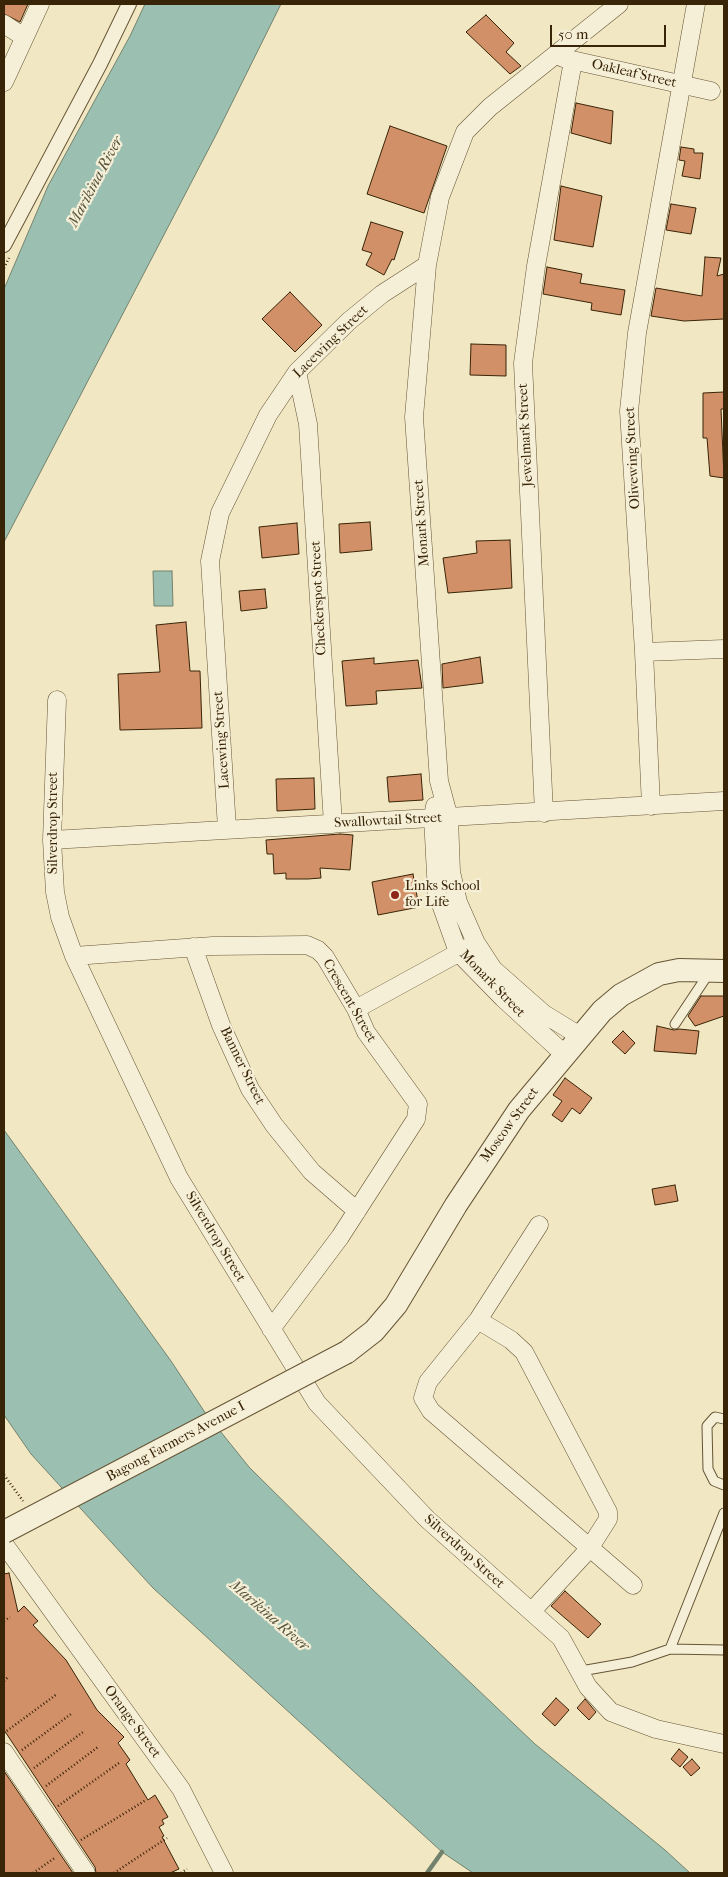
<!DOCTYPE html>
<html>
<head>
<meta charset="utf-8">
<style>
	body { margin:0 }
	#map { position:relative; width:728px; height:1877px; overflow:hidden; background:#f1e7c3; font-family:"IM FELL French Canon",serif }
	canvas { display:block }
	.frame { position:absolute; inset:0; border:5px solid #382406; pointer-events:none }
	.scale { position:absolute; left:550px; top:25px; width:116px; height:22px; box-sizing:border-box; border:2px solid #382406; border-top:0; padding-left:6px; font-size:15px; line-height:18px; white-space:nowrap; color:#382406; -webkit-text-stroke:4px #f6efd8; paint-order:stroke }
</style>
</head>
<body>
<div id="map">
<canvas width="728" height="1877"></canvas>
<div class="frame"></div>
<div class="scale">50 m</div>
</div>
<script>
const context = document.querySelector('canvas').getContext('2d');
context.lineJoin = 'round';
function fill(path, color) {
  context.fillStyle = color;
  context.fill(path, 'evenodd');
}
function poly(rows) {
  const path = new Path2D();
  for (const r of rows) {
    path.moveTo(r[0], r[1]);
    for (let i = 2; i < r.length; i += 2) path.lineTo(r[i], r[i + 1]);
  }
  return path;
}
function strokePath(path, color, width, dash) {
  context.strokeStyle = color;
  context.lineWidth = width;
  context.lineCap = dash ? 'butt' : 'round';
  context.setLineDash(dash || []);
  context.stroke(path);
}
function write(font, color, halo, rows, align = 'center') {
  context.font = font + ' "IM FELL French Canon",serif';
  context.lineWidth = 4.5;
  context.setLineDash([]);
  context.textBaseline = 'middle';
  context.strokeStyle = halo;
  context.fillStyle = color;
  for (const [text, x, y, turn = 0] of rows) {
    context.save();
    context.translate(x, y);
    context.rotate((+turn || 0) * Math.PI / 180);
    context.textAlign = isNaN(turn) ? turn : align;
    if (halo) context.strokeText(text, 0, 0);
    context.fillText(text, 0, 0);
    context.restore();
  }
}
const water = poly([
	[145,4,281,4,217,133,4,542,4,289,48,186,130,36,145,4],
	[172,571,173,606,154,606,153,571,172,571],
	[4,1130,171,1361,204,1411,249,1467,372,1589,535,1744,665,1850,690,1873,473,1873,442,1852,153,1588,31,1454,4,1415,4,1130]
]);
fill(water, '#9bc0b2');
strokePath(water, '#73826d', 1);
strokePath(poly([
	[427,1873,442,1852]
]), '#73826d', 4.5);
const building = poly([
	[4,4,28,4,20,22,4,14,4,4],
	[486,15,514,43,506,52,521,66,510,74,466,32,486,15],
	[576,103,613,111,611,144,571,133,576,103],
	[390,126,447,146,424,213,367,194,390,126],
	[681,147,694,149,694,153,703,153,700,179,682,176,685,161,679,160,681,147],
	[561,186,602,196,593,247,554,240,561,186],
	[671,204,696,208,691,234,666,230,671,204],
	[371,222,403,232,394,260,392,259,384,275,366,265,372,253,362,250,371,222],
	[705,257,721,258,717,276,724,274,724,319,684,321,651,316,656,288,702,296,705,257],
	[547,267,582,274,580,283,625,290,621,315,591,310,592,303,543,294,547,267],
	[290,292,322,325,295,352,262,319,290,292],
	[471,344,506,345,506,376,470,375,471,344],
	[724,392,724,409,721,409,724,478,710,476,707,438,703,438,703,393,724,392],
	[370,522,372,550,340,553,339,524,370,522],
	[297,523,299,554,262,558,259,527,297,523],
	[510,540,512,588,448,593,443,558,477,553,476,541,510,540],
	[265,589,267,608,241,611,239,591,265,589],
	[186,622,190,671,200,671,202,728,120,730,118,674,160,672,156,625,186,622],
	[480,657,483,683,443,688,442,664,480,657],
	[374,658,374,664,418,660,422,688,376,691,377,704,346,706,342,661,374,658],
	[421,774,423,800,389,802,387,777,421,774],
	[314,778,315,809,277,811,276,779,314,778],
	[340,834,353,835,350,870,320,868,321,878,308,879,286,879,286,873,274,874,273,854,267,854,266,840,340,834],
	[413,874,419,907,378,915,372,882,413,874],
	[701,996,724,996,724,1016,695,1026,688,1016,701,996],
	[657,1026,674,1030,679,1029,699,1031,696,1054,654,1051,657,1026],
	[623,1031,635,1043,625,1054,612,1042,623,1031],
	[565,1078,592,1098,580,1114,572,1108,562,1122,552,1115,562,1101,553,1095,565,1078],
	[675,1185,678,1201,655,1205,652,1189,675,1185],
	[9,1573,18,1612,24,1606,38,1621,33,1625,66,1660,97,1710,124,1737,118,1743,130,1760,126,1764,148,1800,155,1795,168,1817,162,1820,164,1824,159,1827,164,1836,162,1837,179,1869,170,1873,96,1873,95,1867,4,1730,4,1574,9,1573],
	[565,1591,601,1624,588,1638,551,1606,565,1591],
	[556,1698,569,1710,555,1726,542,1714,556,1698],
	[585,1699,596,1712,589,1720,577,1708,585,1699],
	[679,1749,688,1757,680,1767,671,1759,679,1749],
	[692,1759,700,1768,691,1776,683,1767,692,1759],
	[4,1771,73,1873,4,1873,4,1771]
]);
fill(building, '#d19068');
strokePath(building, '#382406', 1);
const service = poly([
	[675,1024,709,973],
	[724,1419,715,1417,707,1426,708,1469,714,1481,724,1485],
	[670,1649,724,1513],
	[581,1671,632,1662,670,1649,724,1650]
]);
const pedestrian = poly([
	[4,245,100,64,129,4]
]);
const minor = poly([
	[4,24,24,37],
	[563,58,711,91],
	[4,82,40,4],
	[297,372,308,424,333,824],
	[644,652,724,649],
	[57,700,52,840,55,892,60,917,74,956,179,1178,317,1403,427,1519,561,1638,588,1687,611,1712,656,1729,724,1744],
	[435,806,433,817,437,893,458,952,503,998,564,1054],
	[651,806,644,652,629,411,637,333,696,4],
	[544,813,523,363,536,266,573,61],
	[227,828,210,561,220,513,268,415,297,372,349,321,382,294,427,265],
	[52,840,724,801],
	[193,947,221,1025,250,1089,274,1125,312,1172,357,1211],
	[74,956,213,946,307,945,318,950,325,957,356,1009,366,1032,418,1104,416,1119,340,1237,271,1329],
	[356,1009,469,947],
	[580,1036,544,1014,493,969,476,943,458,902,451,872,449,818,439,781,414,417,427,265,440,197,465,132,490,107,619,4],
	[539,1225,478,1320,428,1382,423,1398,431,1411,633,1585],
	[478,1320,511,1340,524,1352,608,1512,608,1519,589,1549,532,1611],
	[4,1544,181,1789,224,1873],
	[4,1752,86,1873]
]);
const tertiary = poly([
	[347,1352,374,1331,396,1305,456,1205,519,1110,602,1011,621,995,659,974,679,970,724,971]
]);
strokePath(service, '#665535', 11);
strokePath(pedestrian, '#665535', 16);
strokePath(minor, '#665535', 19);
strokePath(tertiary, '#665535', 24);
strokePath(poly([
	[4,268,9,258],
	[4,1475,23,1501],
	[4,1621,10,1617],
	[4,1681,8,1677],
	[4,1733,57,1694],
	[22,1750,71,1714],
	[34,1768,83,1732],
	[46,1786,98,1747],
	[58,1806,119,1763],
	[81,1840,146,1800],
	[33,1873,56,1857],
	[114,1873,167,1838],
	[181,1873,187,1869]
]), '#382406', 2.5, [1, 2.5]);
strokePath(service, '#f6efd8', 9);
strokePath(pedestrian, '#f6efd8', 14);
strokePath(minor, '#f6efd8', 18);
strokePath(tertiary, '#f6efd8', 22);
const tertiaryBridge = poly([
	[4,1532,347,1352]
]);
strokePath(tertiaryBridge, '#665535', 24, []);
strokePath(tertiaryBridge, '#f6efd8', 22);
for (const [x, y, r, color] of [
	[395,895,5,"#8f2418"]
]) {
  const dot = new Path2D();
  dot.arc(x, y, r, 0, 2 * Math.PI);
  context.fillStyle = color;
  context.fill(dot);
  strokePath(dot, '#f6efd8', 2);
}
write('14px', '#382406', '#f6efd8', [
	["Oakleaf Street",634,74,13],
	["Lacewing Street",331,342,-44],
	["Jewelmark Street",526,435,-93],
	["Olivewing Street",633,458,-93],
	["Monark Street",422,523,-94],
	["Checkerspot Street",319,598,-93],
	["Lacewing Street",222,740,-94],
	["Swallowtail Street",388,821,-3],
	["Silverdrop Street",54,823,-90],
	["Monark Street",492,984,46],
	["Crescent Street",349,1001,60],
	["Banner Street",242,1066,64],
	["Moscow Street",510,1125,-54],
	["Silverdrop Street",215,1237,59],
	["Bagong Farmers Avenue I",176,1442,-28],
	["Silverdrop Street",464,1552,42],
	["Orange Street",132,1722,54]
]);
write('14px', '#382406', '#f6efd8', [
	["Links School",405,887],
	["for Life",405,903]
], 'left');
write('italic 15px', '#56533a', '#f6efd8', [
	["Marikina River",96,182,-62],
	["Marikina River",269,1616,41]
]);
</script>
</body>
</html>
